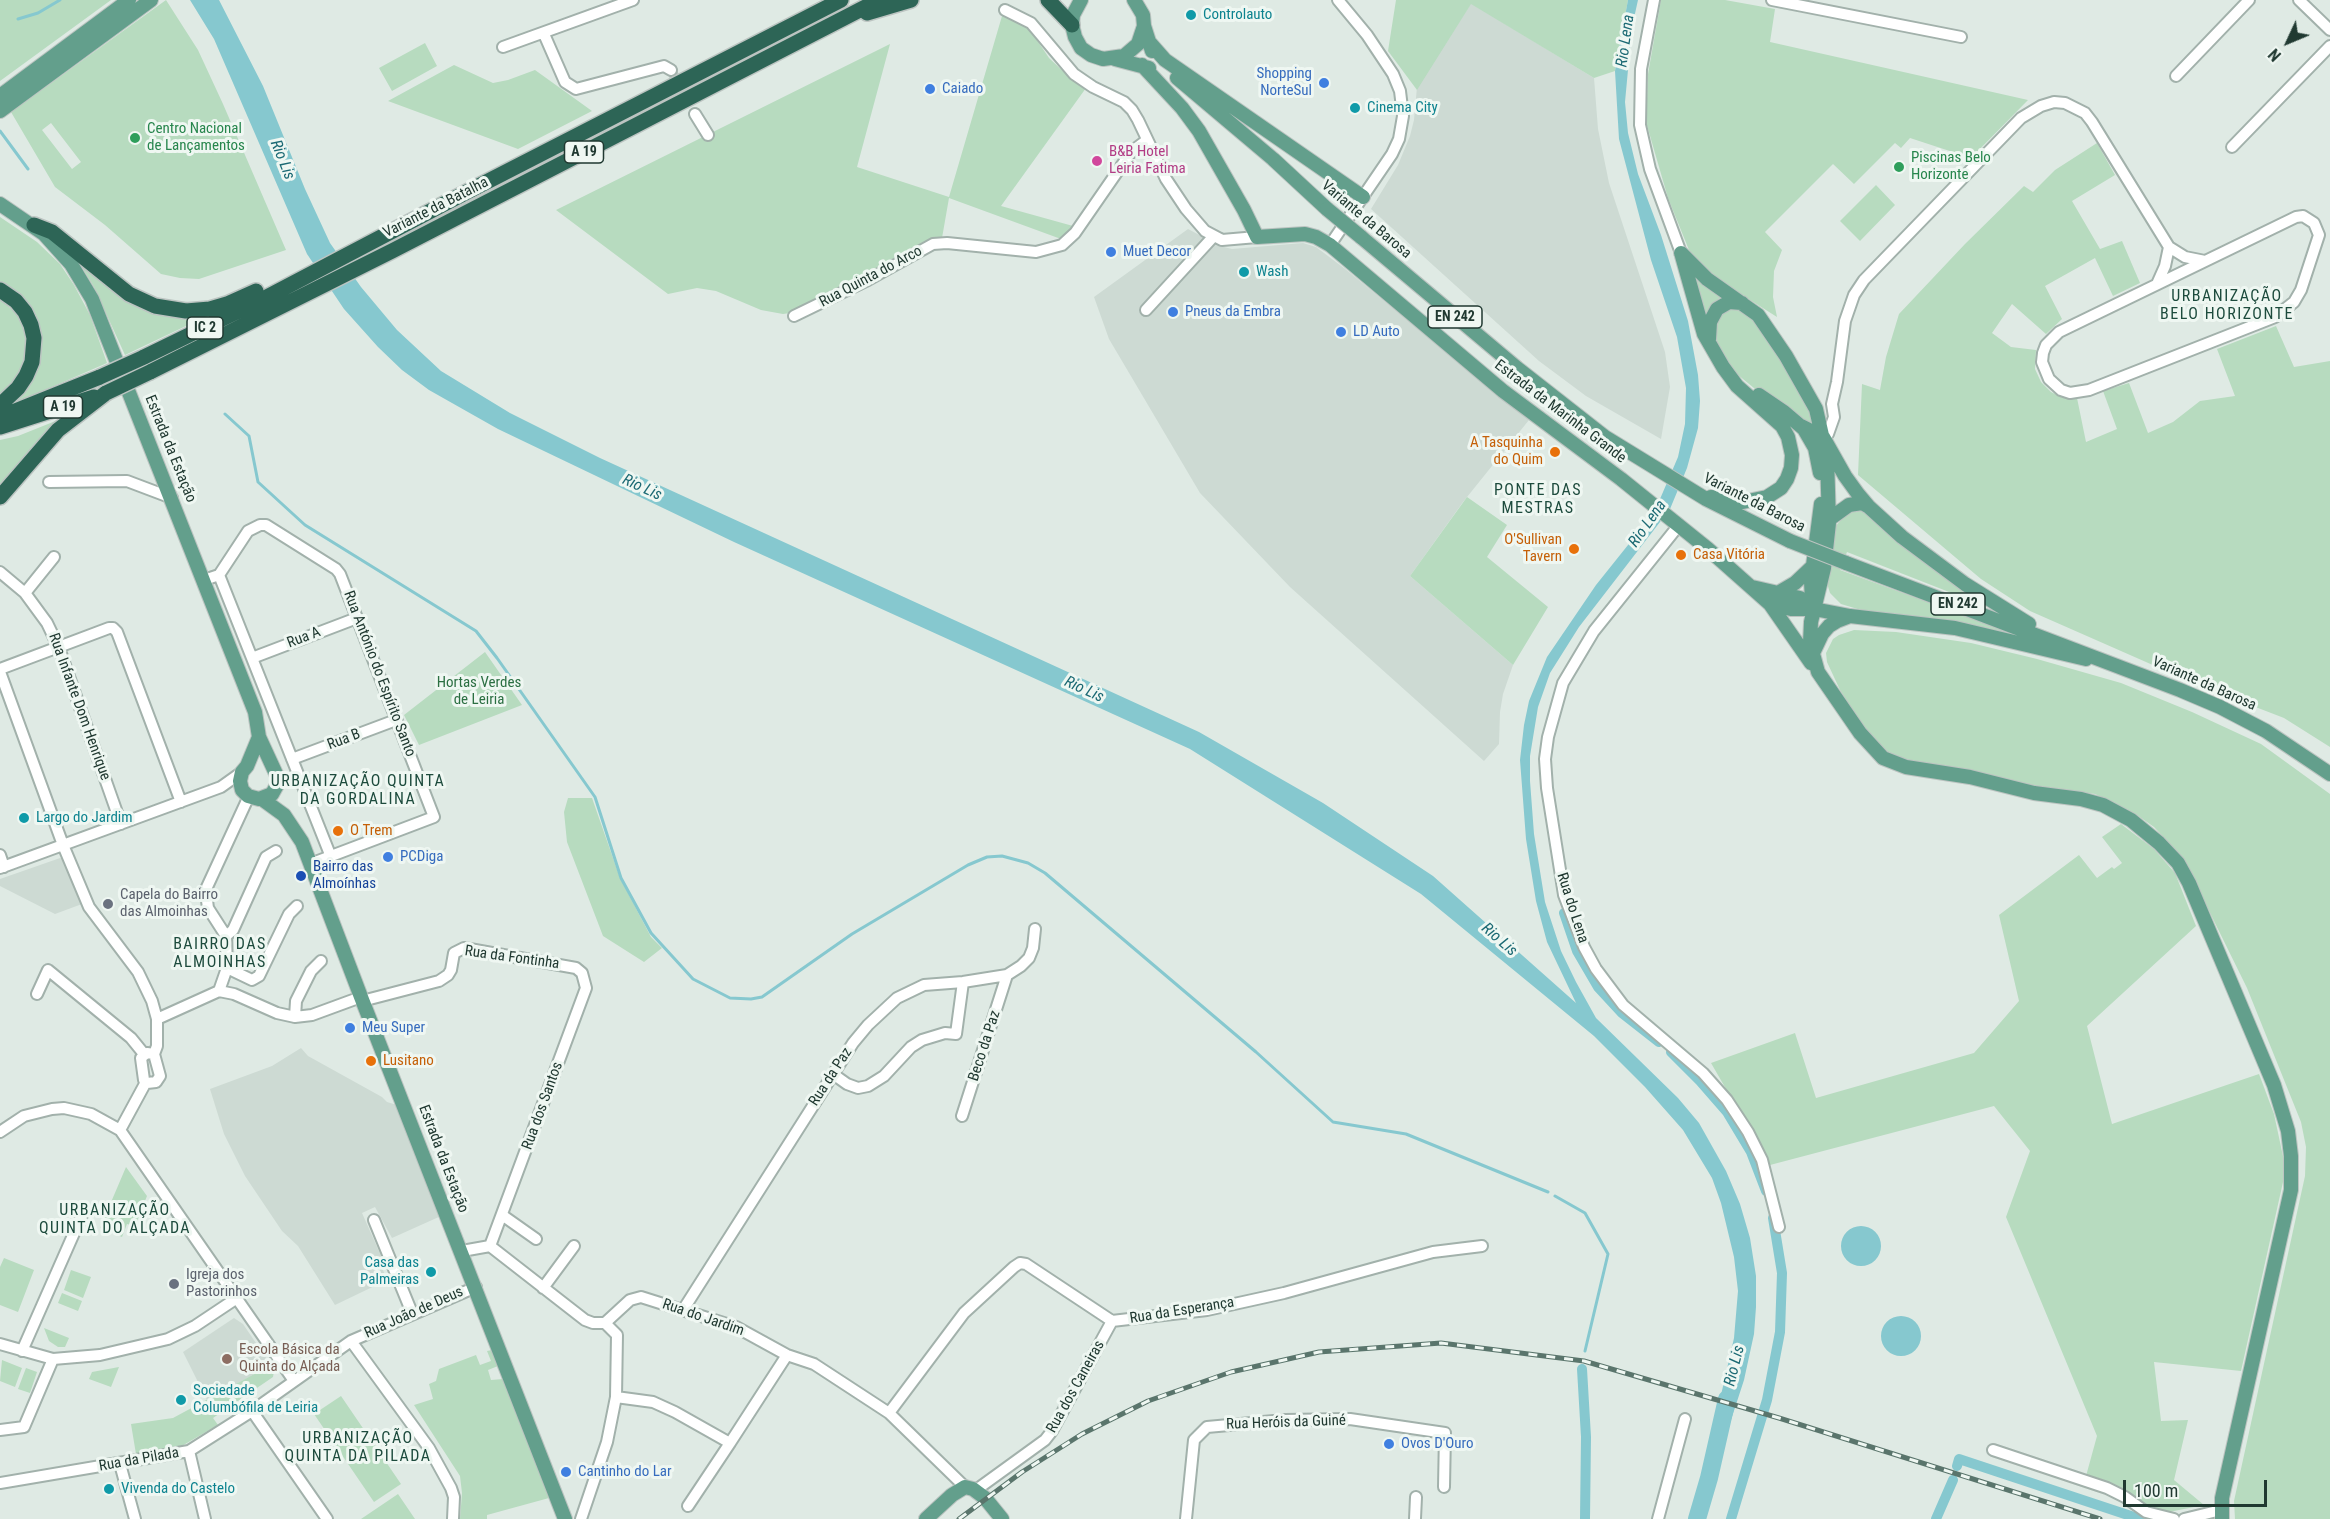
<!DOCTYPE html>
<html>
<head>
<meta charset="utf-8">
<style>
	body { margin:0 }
	#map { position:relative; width:2330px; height:1519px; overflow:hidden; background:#dfeae4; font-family:"Roboto Condensed",sans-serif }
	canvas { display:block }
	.north { position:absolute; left:2258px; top:12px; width:60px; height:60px; -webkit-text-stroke:4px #eff7f2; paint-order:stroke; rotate:226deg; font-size:16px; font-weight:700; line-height:24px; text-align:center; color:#203931 }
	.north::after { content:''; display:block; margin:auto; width:21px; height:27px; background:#203931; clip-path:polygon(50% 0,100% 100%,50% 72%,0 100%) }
	.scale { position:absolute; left:2123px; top:1480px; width:144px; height:27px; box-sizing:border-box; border:3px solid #203931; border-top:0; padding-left:8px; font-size:18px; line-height:21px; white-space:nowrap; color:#203931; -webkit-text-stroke:4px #eff7f2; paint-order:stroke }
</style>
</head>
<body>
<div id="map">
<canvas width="2330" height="1519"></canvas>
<div class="north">N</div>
<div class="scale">100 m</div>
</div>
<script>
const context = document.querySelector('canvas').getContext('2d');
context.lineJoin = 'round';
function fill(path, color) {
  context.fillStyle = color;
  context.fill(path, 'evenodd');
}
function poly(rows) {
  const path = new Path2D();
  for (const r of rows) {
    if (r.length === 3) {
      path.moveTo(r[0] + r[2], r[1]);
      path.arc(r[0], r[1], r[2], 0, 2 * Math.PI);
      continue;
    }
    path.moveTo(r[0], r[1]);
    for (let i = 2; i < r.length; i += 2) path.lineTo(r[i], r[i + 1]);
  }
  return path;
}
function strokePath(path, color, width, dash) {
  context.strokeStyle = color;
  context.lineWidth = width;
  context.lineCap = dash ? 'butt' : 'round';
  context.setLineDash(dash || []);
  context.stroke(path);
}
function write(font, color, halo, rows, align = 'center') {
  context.font = font + ' "Roboto Condensed",sans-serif';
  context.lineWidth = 6;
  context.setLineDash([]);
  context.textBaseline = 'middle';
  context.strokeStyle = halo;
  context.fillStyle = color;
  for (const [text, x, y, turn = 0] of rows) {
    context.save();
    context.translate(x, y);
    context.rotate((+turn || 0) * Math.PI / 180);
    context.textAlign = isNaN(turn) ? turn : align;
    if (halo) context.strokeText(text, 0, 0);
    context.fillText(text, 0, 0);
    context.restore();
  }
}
fill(poly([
	[1471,3,1594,78,1598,129,1609,183,1665,352,1670,387,1661,439,1586,396,1539,361,1371,209,1398,165,1410,136,1414,120,1417,87],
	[1188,229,1220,246,1232,249,1303,243,1316,247,1344,268,1529,420,1463,502,1410,576,1513,665,1503,694,1500,712,1499,744,1484,761,1290,587,1200,493,1109,339,1094,297],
	[63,857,82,904,55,914,0,886,0,879],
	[301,1048,308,1056,382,1097,387,1102,397,1105,441,1216,392,1238,375,1207,362,1213,382,1258,379,1260,387,1280,335,1305,298,1246,282,1231,245,1176,224,1134,210,1089,272,1066],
	[234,1318,243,1324,271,1365,207,1400,183,1352]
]), '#cddad3');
fill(poly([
	[0,0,111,0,0,81],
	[166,0,198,50,223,104,286,250,199,279,180,278,161,274,105,225,55,187,11,112],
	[51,123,81,162,72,169,42,130],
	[1396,0,1628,0,1615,71,1594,78,1471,4,1417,90,1388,51],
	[1661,0,1725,0,1775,9,1770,42,2028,100,1971,158,1910,138,1901,148,1895,143,1854,184,1833,164,1765,232,1782,250,1774,271,1773,297,1777,317,1709,274,1691,255,1668,198,1646,122,1648,74],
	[1002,16,1019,21,1029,28,1049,58,1067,75,1086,88,1001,206,1073,226,1061,239,949,198,942,238,923,242,797,312,783,314,761,310,716,291,697,288,668,294,556,210,890,44,857,167,949,197],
	[425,43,437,66,392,91,379,68],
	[454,65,493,83,508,80,535,70,592,111,518,149,388,101],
	[2097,143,2115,175,2072,201,2100,249,2122,241,2140,283,2113,296,2095,258,2045,286,2062,319,2046,334,2012,304,1992,333,2011,347,2036,350,2035,369,2041,382,2051,392,2061,397,2077,398,2086,442,2117,429,2103,391,2129,383,2148,433,2173,422,2200,401,2235,396,2217,349,2276,326,2294,367,2330,361,2330,747,2284,718,2196,684,2030,611,1981,579,1858,475,1862,384,1880,390,1886,357,1899,314,1965,244,2024,186,2033,192,2055,170],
	[1876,185,1895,205,1860,241,1840,221],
	[0,217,37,242,60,264,74,285,90,315,107,363,13,404,23,390,40,337,0,284],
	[80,264,119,295,151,311,167,316,207,316,125,355,94,287],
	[1690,273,1721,297,1712,305,1705,320],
	[0,299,19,316,25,329,27,341,24,363,18,377,0,399],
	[1736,307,1752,318,1765,332,1811,412,1816,429,1760,393,1732,370,1714,336,1717,317,1723,310],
	[63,418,0,489,0,440,18,436],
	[1467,497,1507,525,1487,557,1548,607,1513,665,1410,576],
	[1860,509,1995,610,1847,552,1840,570,2023,637,1861,610,1841,604,1830,593,1826,580,1834,528,1849,511],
	[1854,630,1896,632,1971,643,2037,659,2121,683,2192,712,2261,744,2330,794,2330,1519,2235,1519,2234,1501,2305,1176,2306,1147,2301,1122,2247,988,2183,858,2154,827,2137,815,2095,794,2034,786,1948,767,1914,763,1895,758,1884,751,1862,725,1840,690,1827,662,1826,653,1833,639,1839,635],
	[485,652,522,705,419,745,404,715],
	[568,798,592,798,620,878,651,937,662,948,644,962,603,936,567,842,564,812],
	[2121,824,2154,849,2175,873,2196,926,2087,1026,2112,1124,2259,1074,2274,1114,2284,1161,2283,1182,2241,1371,2154,1362,2161,1421,2188,1420,2174,1480,2204,1505,2159,1514,2138,1502,2124,1489,2086,1476,2097,1436,2006,1217,2030,1151,1994,1106,1770,1165,1711,1063,1795,1033,1816,1098,1974,1053,2019,1001,1999,915,2079,855,2097,878,2112,867,2114,869,2122,863,2102,837],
	[126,1167,147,1196,135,1226,127,1224,122,1237,100,1228],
	[4,1258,34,1270,18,1312,0,1305,0,1267],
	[71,1270,91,1277,83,1298,64,1290],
	[62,1293,82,1301,78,1311,58,1303],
	[44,1328,69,1338,65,1347,58,1347,49,1341],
	[492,1350,498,1366,488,1370,491,1380,503,1379,549,1498,487,1515,487,1519,460,1519,462,1493,460,1476,414,1405,433,1399,429,1384,436,1381,439,1369,476,1355,480,1365,491,1361,487,1351],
	[2,1360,22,1368,15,1387,0,1381],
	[271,1365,274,1371,273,1377,213,1418,218,1425,180,1447,136,1454,131,1424,173,1418],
	[119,1367,111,1387,89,1379,92,1372],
	[26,1368,37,1372,30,1393,18,1389],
	[341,1396,401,1484,374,1502,314,1414],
	[398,1494,415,1519,361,1519]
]), '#b7dbbf');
fill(poly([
	[190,0,219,0,263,86,305,189,330,243,361,287,397,330,441,371,510,413,600,458,1199,732,1323,803,1433,876,1576,1003,1547,942,1536,901,1526,839,1520,760,1524,725,1529,701,1547,657,1596,585,1652,515,1660,499,1678,457,1685,424,1686,388,1677,337,1651,260,1619,139,1615,71,1628,0,1638,0,1632,27,1625,102,1628,133,1638,174,1661,235,1688,321,1698,375,1700,401,1698,428,1687,468,1670,509,1579,627,1550,673,1538,707,1530,756,1530,781,1534,834,1545,902,1561,951,1576,982,1596,1018,1678,1098,1699,1123,1726,1171,1740,1204,1750,1238,1756,1276,1756,1307,1754,1334,1744,1380,1730,1423,1726,1425,1719,1423,1716,1417,1734,1338,1738,1291,1734,1257,1721,1203,1712,1178,1683,1130,1645,1087,1594,1036,1421,894,1190,749,734,542,498,429,429,390,402,370,378,347,344,309,307,254,214,39],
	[1861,1246,20],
	[1901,1336,20]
]), '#86c8cf');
strokePath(poly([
	[18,19,38,13,60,0],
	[0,131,28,169],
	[225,414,249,436,258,482,305,525,476,631,497,658,595,797,621,878,651,933,693,979,730,998,751,999,762,997,852,934,968,865,987,857,1002,856,1028,863,1045,873,1256,1052,1333,1122,1406,1134,1548,1192],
	[1555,1196,1585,1213,1608,1254,1585,1351]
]), '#86c8cf', 3);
strokePath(poly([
	[1564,913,1577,951,1598,987,1622,1013,1659,1042],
	[1671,1052,1700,1081,1727,1112,1751,1152,1766,1191],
	[1582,1369,1586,1437,1585,1519],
	[1957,1466,1959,1459,2140,1519],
	[1731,1519,1767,1400,1780,1332,1782,1273,1773,1218],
	[1936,1519,1953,1480]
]), '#86c8cf', 10);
strokePath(poly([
	[1697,1519,1709,1478,1727,1399]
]), '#86c8cf', 18);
strokePath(poly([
	[671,70,695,114]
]), '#b9c7c0', 10, [10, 5]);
const minor = poly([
	[1654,0,1641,69,1640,125,1650,169,1681,253],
	[1772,0,1961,37],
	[2299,0,2330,30],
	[1005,10,1031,23,1074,74,1093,87,1124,102,1132,110,1138,120,1166,179,1186,209,1205,231,1222,240,1257,237],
	[544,34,565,82,576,89,664,66,671,70],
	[503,47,633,0],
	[2176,76,2249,0],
	[695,114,708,135],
	[2232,147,2330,46],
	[2303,216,2314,223,2319,235,2301,290,2294,302,2275,317,2089,390,2070,393,2061,390,2049,379,2042,362,2043,353,2046,345,2059,332,2296,217,2303,216],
	[1330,245,1392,154,1399,139,1403,116,1400,91,1393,74,1367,35,1338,0],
	[2157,284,2165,266,2169,247],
	[1146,310,1213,237],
	[794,316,868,280,933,244,947,243,1036,252,1062,245,1075,233,1131,152,1147,140],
	[1823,437,1828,434,1834,417,1832,404,1837,382,1845,321,1854,295,1864,280,2021,118,2041,106,2054,102,2065,103,2085,113,2092,122,2169,247,2185,257,2205,261],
	[49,482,127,481,172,498],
	[1679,525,1594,631,1563,683,1548,737,1545,759,1547,788,1564,895,1584,947,1596,969,1623,1005,1703,1073,1727,1100,1748,1132,1762,1160,1779,1227],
	[0,572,25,593,47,623,59,648,121,824],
	[219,575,331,857],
	[204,580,219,575,248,531,260,525,266,525,336,569,340,574,434,817,310,864],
	[25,593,54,557],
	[252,658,357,618],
	[0,669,109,628,113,628,117,632,181,802],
	[0,672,63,845,89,907,138,972,152,1001,157,1019,157,1046,154,1054,160,1076,156,1082,147,1083,144,1080,141,1058,147,1053,154,1054],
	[292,759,396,720],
	[0,855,4,867],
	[0,868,221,787,242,772],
	[226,936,233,930,266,857,276,851],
	[227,968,252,980,259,976,289,914,297,906],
	[219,991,227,968,226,936,208,908,206,893,207,887,249,796],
	[37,994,48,970,131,1038,144,1054],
	[362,1001,439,981,448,975,451,970,454,953,464,948,576,968,582,973,586,988,490,1246],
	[295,1017,296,1001,311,971,321,961],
	[157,1019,219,991,234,994,277,1013,295,1017,312,1015,361,997],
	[833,1074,847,1084,858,1088,868,1086,884,1076,911,1047,922,1040,945,1033,956,1034,963,982],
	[962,1116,1007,975],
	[120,1130,146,1082],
	[0,1132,24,1116,52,1109,64,1108,91,1114,120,1130,294,1381],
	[502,1215,536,1239],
	[374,1220,412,1313],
	[462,1251,490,1246,585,1320,593,1323,605,1323,630,1300,641,1297,736,1327,787,1355,814,1364,889,1413,965,1487],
	[543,1288,574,1246],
	[683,1310,853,1043,868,1025,897,998,924,985,963,982,1007,975,1021,966,1029,958,1033,948,1035,929],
	[351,1341,429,1448,451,1488,454,1497,453,1519],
	[0,1344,53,1359,100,1355,168,1339,195,1326,237,1298],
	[22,1351,82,1215],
	[616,1397,653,1402,675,1412,730,1443,688,1506],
	[252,1411,327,1519],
	[889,1413,964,1313,1014,1267,1020,1263,1026,1264,1112,1321,1207,1310,1284,1293,1433,1252,1482,1246],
	[0,1430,24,1427,53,1359],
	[730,1443,787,1355],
	[1993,1450,2107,1488,2125,1497,2146,1512,2174,1519],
	[189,1451,205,1519],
	[120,1464,135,1519],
	[0,1483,189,1451,252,1411,351,1341,476,1287],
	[976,1490,1045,1440,1052,1431,1112,1321],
	[581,1519,607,1442,616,1397,617,1335,605,1323],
	[1186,1519,1194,1440,1207,1427,1285,1420,1350,1419,1445,1433,1444,1487],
	[1415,1519,1416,1497],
	[1658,1519,1685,1419],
	[2184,1519,2221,1510]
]);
const major = poly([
	[1081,0,1073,15,1072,25,1075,37,1081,48,1091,55,1103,59,1124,56,1138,44,1144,26,1143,15,1134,0],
	[1144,26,1152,51],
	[1150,43,1165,60,1363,197],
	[1115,59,1149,68],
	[1142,65,1182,108,1199,131,1244,210,1257,237,1305,234,1316,237,1330,245,1503,391,1621,479,1708,549,1770,604,1811,663],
	[1177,78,1273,159,1327,209],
	[0,96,129,0],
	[0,111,151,0],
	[0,204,44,234,71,264,92,299,255,712,259,737,277,776,277,785,272,794,259,799,248,796,242,790,240,781,242,772,247,766,259,737],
	[1361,237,1517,368,1605,437,1706,499,1790,541],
	[1681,253,1707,279,1758,315,1786,356,1816,409,1827,457,1829,523,1824,568,1811,622,1810,643,1818,672,1860,733,1883,758,1906,767,1970,777,2034,793,2081,799,2103,805,2131,820,2159,843,2178,863,2189,883,2274,1085,2288,1131,2291,1156,2291,1190,2222,1498,2222,1519],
	[1682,256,1704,334,1723,367,1737,386,1782,426,1788,437,1792,455,1791,468,1787,479,1781,488,1767,497,1743,502,1711,497],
	[1709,339,1710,322,1717,309,1729,302,1742,303],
	[1759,395,1784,412,1804,429,1815,448,1820,473],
	[1801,426,1823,437,1845,476,1858,494,1869,507,1902,537,1965,584,2029,624],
	[1824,523,1849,505,1862,503,1869,507],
	[1846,563,2180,690,2220,707,2266,731,2330,774],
	[1752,587,1800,598,1814,609],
	[1778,593,1795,583,1814,565],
	[1812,601,1811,581,1821,504],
	[1770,604,1791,609,1814,609,1850,616,1955,628,2086,659],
	[1813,653,1822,634,1829,626,1837,621,1850,616],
	[262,799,284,815,302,842,361,997,565,1519],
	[926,1519,952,1495,965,1487,973,1489,985,1498,1002,1519]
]);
const highway = poly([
	[1048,0,1072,25],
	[867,13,911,0],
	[34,225,52,232,129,294,155,306,186,311,210,309,227,304,256,291],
	[0,290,16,301,25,312,31,325,34,338,32,362,26,376,18,388,0,405],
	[142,358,267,297,465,193,841,0],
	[150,372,392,251,879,0],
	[0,417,100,377],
	[0,427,94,397],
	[0,497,58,430,106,393]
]);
strokePath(minor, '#a2b1ab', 14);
strokePath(major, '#bcc4c1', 16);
strokePath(highway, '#bcc4c1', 18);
strokePath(minor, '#fff', 10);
strokePath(major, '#639f8c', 14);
strokePath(highway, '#2d6556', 15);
const rail = poly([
	[959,1519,1022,1472,1082,1434,1148,1401,1231,1372,1319,1352,1441,1343,1584,1361,1779,1418,2100,1519]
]);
strokePath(rail, '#5a756c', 5);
strokePath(rail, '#eff7f2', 3, [9]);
const majorBridge = poly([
	[1327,209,1361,237],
	[1790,541,1846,563]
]);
const highwayBridge = poly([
	[100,377,142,358],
	[106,393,150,372]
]);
strokePath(majorBridge, '#bcc4c1', 16, []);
strokePath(highwayBridge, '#bcc4c1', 18, []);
strokePath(majorBridge, '#639f8c', 14);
strokePath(highwayBridge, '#2d6556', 15);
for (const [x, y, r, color] of [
	[1191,15,6,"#0f9aa8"],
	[1324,83,6,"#3f7fe0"],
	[930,89,6,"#3f7fe0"],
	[1355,108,6,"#0f9aa8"],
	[135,138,6,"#2e9e5b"],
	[1097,161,6,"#d1479c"],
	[1899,167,6,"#2e9e5b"],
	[1111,252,6,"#3f7fe0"],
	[1244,272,6,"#0f9aa8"],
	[1173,312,6,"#3f7fe0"],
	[1341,332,6,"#3f7fe0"],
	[1555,452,6,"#e8710a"],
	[1574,549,6,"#e8710a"],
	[1681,555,6,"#e8710a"],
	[24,818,6,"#0f9aa8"],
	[338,831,6,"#e8710a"],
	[388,857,6,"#3f7fe0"],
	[301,876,6,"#1a4fb4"],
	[108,904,6,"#6b7280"],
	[350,1028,6,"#3f7fe0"],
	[371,1061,6,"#e8710a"],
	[431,1272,6,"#0f9aa8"],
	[174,1284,6,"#6b7280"],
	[227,1359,6,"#8d6e63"],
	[181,1400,6,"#0f9aa8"],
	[1389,1444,6,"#3f7fe0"],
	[566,1472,6,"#3f7fe0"],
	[109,1489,6,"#0f9aa8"]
]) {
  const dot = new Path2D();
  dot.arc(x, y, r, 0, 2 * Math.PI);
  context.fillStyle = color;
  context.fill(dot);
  strokePath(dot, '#eff7f2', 2);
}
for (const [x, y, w] of [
	[584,152,39],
	[1455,317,54],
	[205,328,36],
	[63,407,39],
	[1958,604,54]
]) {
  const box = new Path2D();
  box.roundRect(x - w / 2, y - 11, w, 22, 4.5);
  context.fillStyle = '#eff7f2';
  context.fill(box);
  strokePath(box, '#203931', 1.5);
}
write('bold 14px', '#203931', null, [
	["A 19",584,152],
	["EN 242",1455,317],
	["IC 2",205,328],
	["A 19",63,407],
	["EN 242",1958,604]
]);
write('15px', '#0d838f', '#eff7f2', [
	["Controlauto",1203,15],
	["Cinema City",1367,108],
	["Wash",1256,272],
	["Largo do Jardim",36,818],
	["Casa das",419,1263,"right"],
	["Palmeiras",419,1280,"right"],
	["Sociedade",193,1391],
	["Columbófila de Leiria",193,1408],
	["Vivenda do Castelo",121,1489]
], 'left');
write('15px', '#366cbe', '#eff7f2', [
	["Shopping",1312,74,"right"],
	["NorteSul",1312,91,"right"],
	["Caiado",942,89],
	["Muet Decor",1123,252],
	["Pneus da Embra",1185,312],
	["LD Auto",1353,332],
	["PCDiga",400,857],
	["Meu Super",362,1028],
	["Ovos D'Ouro",1401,1444],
	["Cantinho do Lar",578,1472]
], 'left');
write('15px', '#27864d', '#eff7f2', [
	["Centro Nacional",147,129],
	["de Lançamentos",147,146],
	["Piscinas Belo",1911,158],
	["Horizonte",1911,175]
], 'left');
write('15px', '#b23c85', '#eff7f2', [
	["B&B Hotel",1109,152],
	["Leiria Fatima",1109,169]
], 'left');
write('15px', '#203931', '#eff7f2', [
	["Variante da Batalha",436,208,-27],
	["Variante da Barosa",1366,220,40],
	["Rua Quinta do Arco",871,277,-28],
	["Estrada da Marinha Grande",1560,412,37],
	["Estrada da Estação",170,449,68],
	["Variante da Barosa",1754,503,27],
	["Rua A",304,638,-21],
	["Rua António do Espírito Santo",379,674,69],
	["Variante da Barosa",2204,684,24],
	["Rua Infante Dom Henrique",79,707,70],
	["Rua B",344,740,-21],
	["Rua do Lena",1572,908,72],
	["Rua da Fontinha",512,958,8],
	["Beco da Paz",985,1046,-72],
	["Rua da Paz",831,1077,-57],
	["Rua dos Santos",543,1106,-70],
	["Estrada da Estação",443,1159,69],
	["Rua da Esperança",1182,1311,-9],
	["Rua João de Deus",414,1313,-24],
	["Rua do Jardim",703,1318,19],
	["Rua dos Caneiras",1076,1387,-61],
	["Rua Heróis da Guiné",1286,1423,-2],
	["Rua da Pilada",139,1460,-10]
]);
write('15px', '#c56008', '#eff7f2', [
	["A Tasquinha",1543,443,"right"],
	["do Quim",1543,460,"right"],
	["O'Sullivan",1562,540,"right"],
	["Tavern",1562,557,"right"],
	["Casa Vitória",1693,555],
	["O Trem",350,831],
	["Lusitano",383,1061]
], 'left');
write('15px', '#2b6f42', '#eff7f2', [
	["Hortas Verdes",479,683],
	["de Leiria",479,700]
]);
write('15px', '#164399', '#eff7f2', [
	["Bairro das",313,867],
	["Almoínhas",313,884]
], 'left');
write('15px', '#5b616d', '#eff7f2', [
	["Capela do Bairro",120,895],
	["das Almoinhas",120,912],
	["Igreja dos",186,1275],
	["Pastorinhos",186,1292]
], 'left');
write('15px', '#785e54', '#eff7f2', [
	["Escola Básica da",239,1350],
	["Quinta do Alçada",239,1367]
], 'left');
write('italic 16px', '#1c6a74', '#eff7f2', [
	["Rio Lena",1626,41,-82],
	["Rio Lis",282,160,68],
	["Rio Lis",642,488,25],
	["Rio Lena",1648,524,-55],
	["Rio Lis",1084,690,25],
	["Rio Lis",1499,940,41],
	["Rio Lis",1735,1366,-76]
]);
context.letterSpacing = '1.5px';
write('16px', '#1d4b3d', '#eff7f2', [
	["URBANIZAÇÃO",2227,297],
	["BELO HORIZONTE",2227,315],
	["PONTE DAS",1538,491],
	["MESTRAS",1538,509],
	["URBANIZAÇÃO QUINTA",358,782],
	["DA GORDALINA",358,800],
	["BAIRRO DAS",220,945],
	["ALMOINHAS",220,963],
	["URBANIZAÇÃO",115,1211],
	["QUINTA DO ALÇADA",115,1229],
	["URBANIZAÇÃO",358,1439],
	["QUINTA DA PILADA",358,1457]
]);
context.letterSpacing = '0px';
</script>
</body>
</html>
